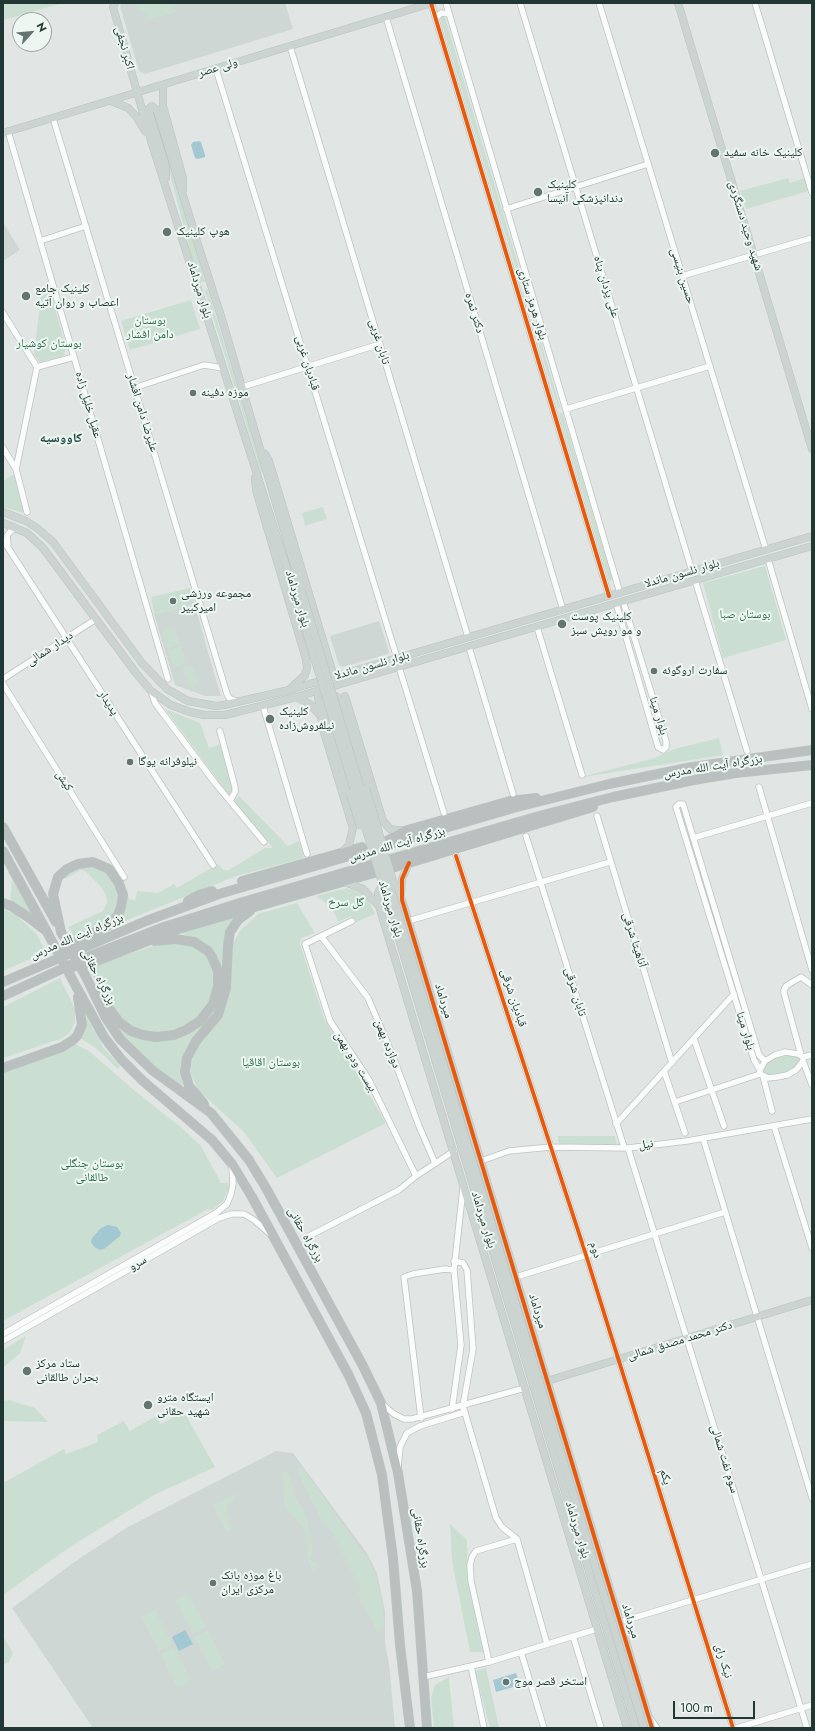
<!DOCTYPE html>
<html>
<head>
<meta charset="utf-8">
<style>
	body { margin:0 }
	#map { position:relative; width:815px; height:1731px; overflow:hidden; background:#e1e6e4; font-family:Jost,sans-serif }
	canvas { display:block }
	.frame { position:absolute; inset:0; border:4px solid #203733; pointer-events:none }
	.north { position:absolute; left:12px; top:12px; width:40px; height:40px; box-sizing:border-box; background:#eef6f2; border:1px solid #9caaa6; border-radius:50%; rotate:63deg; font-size:11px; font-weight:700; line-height:16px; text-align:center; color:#203733 }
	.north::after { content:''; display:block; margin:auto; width:14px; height:18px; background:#647471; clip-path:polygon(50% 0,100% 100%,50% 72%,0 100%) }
	.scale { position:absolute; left:673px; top:1701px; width:82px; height:18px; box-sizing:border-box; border:2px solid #203733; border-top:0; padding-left:5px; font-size:12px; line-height:14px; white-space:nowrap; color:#203733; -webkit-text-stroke:3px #eef6f2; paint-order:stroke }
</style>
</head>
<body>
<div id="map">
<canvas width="815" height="1731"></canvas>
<div class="frame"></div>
<div class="north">N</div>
<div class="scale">100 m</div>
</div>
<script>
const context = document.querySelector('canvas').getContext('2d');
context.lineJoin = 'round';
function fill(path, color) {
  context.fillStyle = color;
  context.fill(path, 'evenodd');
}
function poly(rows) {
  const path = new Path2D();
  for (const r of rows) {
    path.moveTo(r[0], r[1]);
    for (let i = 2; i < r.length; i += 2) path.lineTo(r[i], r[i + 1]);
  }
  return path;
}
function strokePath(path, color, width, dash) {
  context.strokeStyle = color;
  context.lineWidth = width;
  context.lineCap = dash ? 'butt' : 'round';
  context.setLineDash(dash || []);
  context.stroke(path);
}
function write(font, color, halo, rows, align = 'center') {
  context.font = font + ' Jost,"Noto Naskh Arabic",sans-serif';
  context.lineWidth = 4;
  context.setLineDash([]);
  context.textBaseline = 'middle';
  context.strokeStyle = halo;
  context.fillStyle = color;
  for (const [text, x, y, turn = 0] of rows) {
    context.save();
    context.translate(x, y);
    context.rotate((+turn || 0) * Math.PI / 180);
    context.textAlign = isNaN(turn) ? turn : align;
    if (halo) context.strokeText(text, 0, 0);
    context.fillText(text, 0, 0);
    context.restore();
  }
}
fill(poly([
	[122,3,285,3,293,29,145,74,139,71,120,6],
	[3,222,20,250,3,261],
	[195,605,209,656,221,696,205,696,175,685,154,614],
	[379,621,389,651,388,654,343,667,339,665,330,636],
	[276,1451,293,1453,367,1553,377,1573,385,1611,385,1643,389,1664,395,1728,93,1728,12,1608,80,1558,128,1527]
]), '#ced7d4');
fill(poly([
	[3,3,63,3,3,20],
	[140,3,173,3,176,12,148,20,145,10,140,12,137,5],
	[443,15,445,17,560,407,558,408,440,18],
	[153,110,156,112,205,282,201,282,199,284],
	[788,178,790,183,805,178,809,191,746,209,740,191],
	[45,286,50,289,66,349,63,356,40,362,34,355,42,287],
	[206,288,208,290,263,472,261,473,205,291],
	[191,300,200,329,130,350,121,321],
	[562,412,613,580,609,581,559,414],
	[14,474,24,513,3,507,3,481],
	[323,507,327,519,305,526,302,513],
	[765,566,786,640,723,658,703,583],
	[190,588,195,605,154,614,151,597],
	[174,627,180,644,167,648,162,631],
	[181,646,187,663,173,667,168,651],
	[193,665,199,685,189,688,183,668],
	[165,709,200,723,209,748,221,744,233,787,229,795],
	[719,738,723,755,577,778,655,758,674,749],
	[239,796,288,846,299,841,304,858,236,876,115,925,123,913,125,904,127,889,129,899,135,900,137,891,158,893,174,884,177,888,218,864,224,870,229,870,265,848,273,848,233,801],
	[681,805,714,915,755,1054,678,806],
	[88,865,102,868,114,879,120,898,117,911,111,919,76,940,68,927,103,911,107,902,106,896,102,888,85,871,81,870,65,879,64,877,81,866],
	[10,870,36,920,10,903,12,879,8,873],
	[347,888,362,893,369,901,375,914,354,923,351,916,338,922,332,908,316,896],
	[297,903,315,933,301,938,300,944,324,1018,386,1123,277,1178,244,1132,199,1091,191,1075,191,1066,193,1057,203,1037,221,1015,226,1004,230,987,233,943,240,931,258,914],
	[3,909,16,915,36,933,46,952,3,971],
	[238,916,223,987,218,1004,212,1015,191,1041,184,1054,181,1074,183,1086,158,1070,138,1053,127,1042,110,1019,117,1024,153,1039,200,1023,221,977,196,939,181,933],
	[169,941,192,944,203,953,213,968,216,978,212,999,201,1015,185,1028,164,1035,139,1031,121,1021,100,991,88,967],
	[60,978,75,1009,75,1022,70,1032,63,1038,3,1058,3,1007],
	[83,1010,103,1047,120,1066,118,1069,97,1049,80,1038],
	[75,1044,89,1051,135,1091,183,1129,201,1146,221,1183,228,1183,229,1188,223,1201,212,1210,208,1209,3,1321,3,1071],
	[786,1054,797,1056,802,1058,797,1066,788,1073,769,1076,762,1073,766,1062,775,1056],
	[558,1136,615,1136,617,1146,559,1148],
	[26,1336,20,1353,3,1368,3,1350],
	[9,1400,35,1408,48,1422,3,1421,3,1401],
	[184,1412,215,1467,154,1495,70,1547,3,1595,3,1479,5,1482,64,1449,66,1454,98,1442,97,1435,124,1421,130,1431,156,1416,161,1424],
	[301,1466,371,1564,376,1576,383,1605,384,1629,379,1629,379,1635,358,1595,360,1588,331,1530,325,1527,297,1472],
	[282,1471,288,1473,290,1476,294,1495,307,1518,313,1551,310,1559,313,1562,321,1566,313,1570,308,1562,306,1536,302,1526,284,1506],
	[235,1494,236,1497,228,1504,226,1508,226,1514,231,1529,226,1532,213,1505],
	[450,1524,467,1540,468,1582,483,1652,470,1652,452,1561],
	[189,1593,206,1627,193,1634,175,1600],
	[155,1610,172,1644,159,1651,141,1617],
	[208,1630,225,1664,212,1671,194,1637],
	[3,1636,13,1653,9,1662,3,1665],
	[174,1647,191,1681,178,1688,160,1654],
	[486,1668,499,1728,490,1728,475,1671],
	[449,1677,454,1728,434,1728,431,1698,435,1685]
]), '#cadfd2');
fill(poly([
	[199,141,201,142,205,155,205,157,198,159,195,158,191,145,193,142],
	[108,1225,117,1227,121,1233,120,1236,104,1249,100,1250,94,1247,91,1242,92,1238,101,1228],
	[185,1630,193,1644,179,1651,172,1637],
	[516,1673,520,1685,496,1692,493,1680]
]), '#a2c8d3');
const minor = poly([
	[431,3,609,596],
	[446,3,620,593],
	[520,3,692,571],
	[599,3,766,550],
	[755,3,812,193],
	[386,17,563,610],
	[436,18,441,13,449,14],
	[290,46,468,637],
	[216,69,397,658],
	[53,118,227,694,229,698,238,702],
	[8,131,168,679],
	[506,209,648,164],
	[40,241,86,226],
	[682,276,812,238],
	[3,313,37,367,16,469,27,512],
	[37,367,74,357],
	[242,387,380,344],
	[134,388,204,365,223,368],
	[566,409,710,366],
	[3,448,16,469],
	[3,540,213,865],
	[8,545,7,536,9,533,15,527],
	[768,559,812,709],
	[695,580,747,751],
	[616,603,658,747,663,750,666,747,666,741,623,601],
	[537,627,582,775],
	[469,647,513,794],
	[399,667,444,813],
	[3,679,96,619],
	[3,684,124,877],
	[151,691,155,703,215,783,264,842],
	[263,706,307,854],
	[220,731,235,787,235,792,230,801],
	[759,787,812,970],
	[597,816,672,1063],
	[526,836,624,1147],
	[693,838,812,803],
	[456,856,586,1255,733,1728],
	[352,921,305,944,330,1021,369,1080,416,1176],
	[408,921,610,862],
	[321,936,368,998,392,1054,419,1126,435,1163],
	[694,1039,724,1126],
	[785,1052,798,1054,803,1057,803,1061,796,1070,787,1075,777,1077,768,1078,760,1074,760,1070,765,1061,775,1055,785,1052],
	[801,1055,784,993,784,990,786,986,801,977,812,985],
	[803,1057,812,1055],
	[803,1061,812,1085],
	[760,1070,754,1060,676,807,679,804,683,804,759,1055,765,1061],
	[664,1071,685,1133],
	[763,1076,772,1111],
	[675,1102,760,1074],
	[616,1124,734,994],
	[774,1126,812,1248],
	[703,1138,812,1498],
	[628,1148,807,1728],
	[481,1161,509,1151,551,1147,628,1148,687,1141,812,1119],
	[307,1237,399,1190,416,1176,454,1151],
	[454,1261,463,1263,467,1270,473,1349,463,1406,496,1518,502,1527,517,1539,547,1644],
	[516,1277,725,1212],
	[3,1334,216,1213,227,1204,231,1194,233,1184,232,1166],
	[3,1341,219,1218,232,1214,244,1214,254,1220,269,1233],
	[381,1403,394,1414,404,1419,412,1419,525,1388],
	[452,1409,461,1345,454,1270,463,1188],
	[421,1418,404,1277,413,1274,445,1269,454,1270],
	[398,1467,400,1447,407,1433,420,1426,465,1412],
	[620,1622,812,1564],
	[573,1636,601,1728],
	[521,1652,544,1728],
	[489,1662,471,1581,470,1565,472,1557,476,1551,517,1539],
	[471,1666,484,1728],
	[423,1677,489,1662,597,1629],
	[650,1718,657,1728],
	[737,1728,812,1705]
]);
const major = poly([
	[115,3,113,7,151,141,295,594],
	[678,3,812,449],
	[163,85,163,106,183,178,183,190],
	[111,101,128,108,136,116,145,131],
	[3,133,432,3],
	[166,178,166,167,149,111,149,108,152,106,157,110,200,251,221,316,302,592],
	[265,454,269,461,334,677],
	[255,478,256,490,306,659,307,668,305,675,291,688],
	[3,512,26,521,37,528,53,542,142,663,167,689,188,701,216,706,224,705,289,690,812,536],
	[3,523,27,533,43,548,136,673,151,691,171,705,190,712,204,715,225,715,296,697,812,546],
	[320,687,318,697,323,729,353,828,349,845,343,851],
	[345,696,383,821,390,829,404,831],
	[296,697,310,704,325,721,350,794],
	[333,722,326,713,325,704,325,701,329,698,336,696,340,701,366,788],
	[345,882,363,889,379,906,627,1728],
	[401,893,402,879,409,863],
	[379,906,378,893,381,887,388,883,394,884,399,890,402,900,652,1728],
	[438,1047,644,1728],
	[432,1049,636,1728],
	[547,1381,812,1300]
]);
const highway = poly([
	[3,827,56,922],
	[385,842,404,831,510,801,536,798],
	[3,851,47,932],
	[242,881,362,847],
	[188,901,199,895,212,891],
	[3,903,11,906,28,917,45,930],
	[61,932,53,894,58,877,67,869,78,864,93,862,109,869,119,883,123,895,121,907,118,915,109,925,74,943,65,951],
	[73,967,94,962,178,929,409,863,593,807],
	[85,975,106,1018,120,1039,152,1070,211,1113,249,1160,266,1188,363,1366,381,1403,398,1473,417,1591,427,1728],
	[3,982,146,921,219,894,517,807,609,784,692,767,812,750],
	[77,988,104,1037,121,1059,143,1081,212,1140,232,1164,252,1197,348,1374,366,1413,382,1475,393,1558,400,1645,410,1728],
	[99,995,119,1022,131,1031,143,1035,156,1037,174,1035,186,1030,200,1021,213,1004,218,986,218,971,212,957,208,951,194,942,176,939,154,941],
	[3,996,90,956,164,927,243,902,539,816,613,797,694,780,736,773,812,765],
	[3,1068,62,1047,73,1040,77,1036,82,1025,78,997],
	[204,1104,189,1086,185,1072,187,1058,196,1041,218,1015,226,988,228,945,230,932,238,920,250,911]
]);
strokePath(minor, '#bec3c1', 7);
strokePath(major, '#bbc3c1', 8);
strokePath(highway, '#bbc3c1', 10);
strokePath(minor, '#fafbfb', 5.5);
strokePath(major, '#ccd4d2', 7);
strokePath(highway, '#b9c0bf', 8);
const majorBridge = poly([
	[302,592,438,1047],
	[295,594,432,1049],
	[366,788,394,884],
	[350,794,360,826]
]);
const highwayBridge = poly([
	[47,932,77,988],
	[61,932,85,975]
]);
strokePath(majorBridge, '#bbc3c1', 8, []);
strokePath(highwayBridge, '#bbc3c1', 10, []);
strokePath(majorBridge, '#ccd4d2', 7);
strokePath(highwayBridge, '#b9c0bf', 8);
strokePath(poly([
	[431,3,609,596],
	[456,856,586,1255,733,1728],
	[409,863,402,879,402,900,652,1728]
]), '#e8590c', 4);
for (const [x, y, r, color] of [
	[715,153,5,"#647471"],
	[538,192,5,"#647471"],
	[167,232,5,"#647471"],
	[26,296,5,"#647471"],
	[193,393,4,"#647471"],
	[173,601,4,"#647471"],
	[562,624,5,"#647471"],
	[654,671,4,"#647471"],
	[270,719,5,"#647471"],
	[130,762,4,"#647471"],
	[27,1371,5,"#647471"],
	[148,1405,5,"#647471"],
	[213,1583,4,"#647471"],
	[506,1682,4,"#647471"]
]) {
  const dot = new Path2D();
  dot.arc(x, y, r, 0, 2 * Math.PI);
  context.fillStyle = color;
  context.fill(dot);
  strokePath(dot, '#eef6f2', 1.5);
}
write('12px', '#203733', '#eef6f2', [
	["اکبر نجفی",124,48,74],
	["ولی عصر",218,68,-17],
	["شهید وحید دستگردی",745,226,73],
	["حسین بنیسی",682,276,73],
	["علی یزدان پناه",606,287,73],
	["بلوار میرداماد",199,290,73],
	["بلوار هرمز ستاری",532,304,73],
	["دکتر ثمره",474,313,73],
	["تابان غربی",379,342,73],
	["قبادیان غربی",307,363,73],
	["عقیل خلیل زاده",88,405,74],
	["علیرضا دامن افشار",142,413,73],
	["بلوار نلسون ماندلا",682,574,-16],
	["بلوار میرداماد",297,599,73],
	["دیدار شمالی",50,649,-33],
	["بلوار نلسون ماندلا",372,666,-16],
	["پدیدار",108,703,57],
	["بلوار مینا",658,716,73],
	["بزرگراه آیت الله مدرس",713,767,-9],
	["کیش",64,781,58],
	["بزرگراه آیت الله مدرس",397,845,-16],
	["بلوار میرداماد",390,909,73],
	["بزرگراه آیت الله مدرس",77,937,-23],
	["آناهیتا شرقی",634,940,73],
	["بزرگراه حقانی",98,977,63],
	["تابان شرقی",575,992,73],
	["قبادیان شرقی",513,998,72],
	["میرداماد",443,1001,73],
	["بلوار مینا",745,1031,73],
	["دوازده بهمن",387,1044,68],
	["بیست ودو بهمن",355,1062,58],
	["نیل",646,1145,-7],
	["بلوار میرداماد",483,1220,73],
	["بزرگراه حقانی",305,1235,61],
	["دوم",595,1250,72],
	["سرو",138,1264,-30],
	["میرداماد",537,1311,73],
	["دکتر محمد مصدق شمالی",680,1341,-17],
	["سوم نفت شمالی",724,1459,73],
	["یکم",665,1477,73],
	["بلوار میرداماد",577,1530,73],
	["بزرگراه حقانی",420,1538,81],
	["میرداماد",630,1621,73],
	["نیک رای",723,1661,73]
]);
write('12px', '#203733', '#eef6f2', [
	["کلینیک خانه سفید",724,153],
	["کلینیک",547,185],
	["دندانپزشکی آنیسا",547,199],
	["هوپ کلینیک",176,232],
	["کلینیک جامع",35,289],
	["اعصاب و روان آتیه",35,303],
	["موزه دفینه",201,393],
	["مجموعه ورزشی",181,594],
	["امیرکبیر",181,608],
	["کلینیک پوست",571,617],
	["و مو رویش سبز",571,631],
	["سفارت اروگوئه",662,671],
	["کلینیک",279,712],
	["نیلفروش‌زاده",279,726],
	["نیلوفرانه یوگا",138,762],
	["ستاد مرکز",36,1364],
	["بحران طالقانی",36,1378],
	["ایستگاه مترو",157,1398],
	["شهید حقانی",157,1412],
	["باغ موزه بانک",221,1576],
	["مرکزی ایران",221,1590],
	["استخر قصر موج",514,1682]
], 'left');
write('12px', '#2c6c4b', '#eef6f2', [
	["بوستان",150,321],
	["دامن افشار",150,335],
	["بوستان کوشیار",49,344],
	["بوستان صبا",745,615],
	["گل سرخ",346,903],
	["بوستان اقاقیا",271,1063],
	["بوستان جنگلی",92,1164],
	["طالقانی",92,1178]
]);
write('bold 13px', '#1d4842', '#eef6f2', [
	["کاووسیه",61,439]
]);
</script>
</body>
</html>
